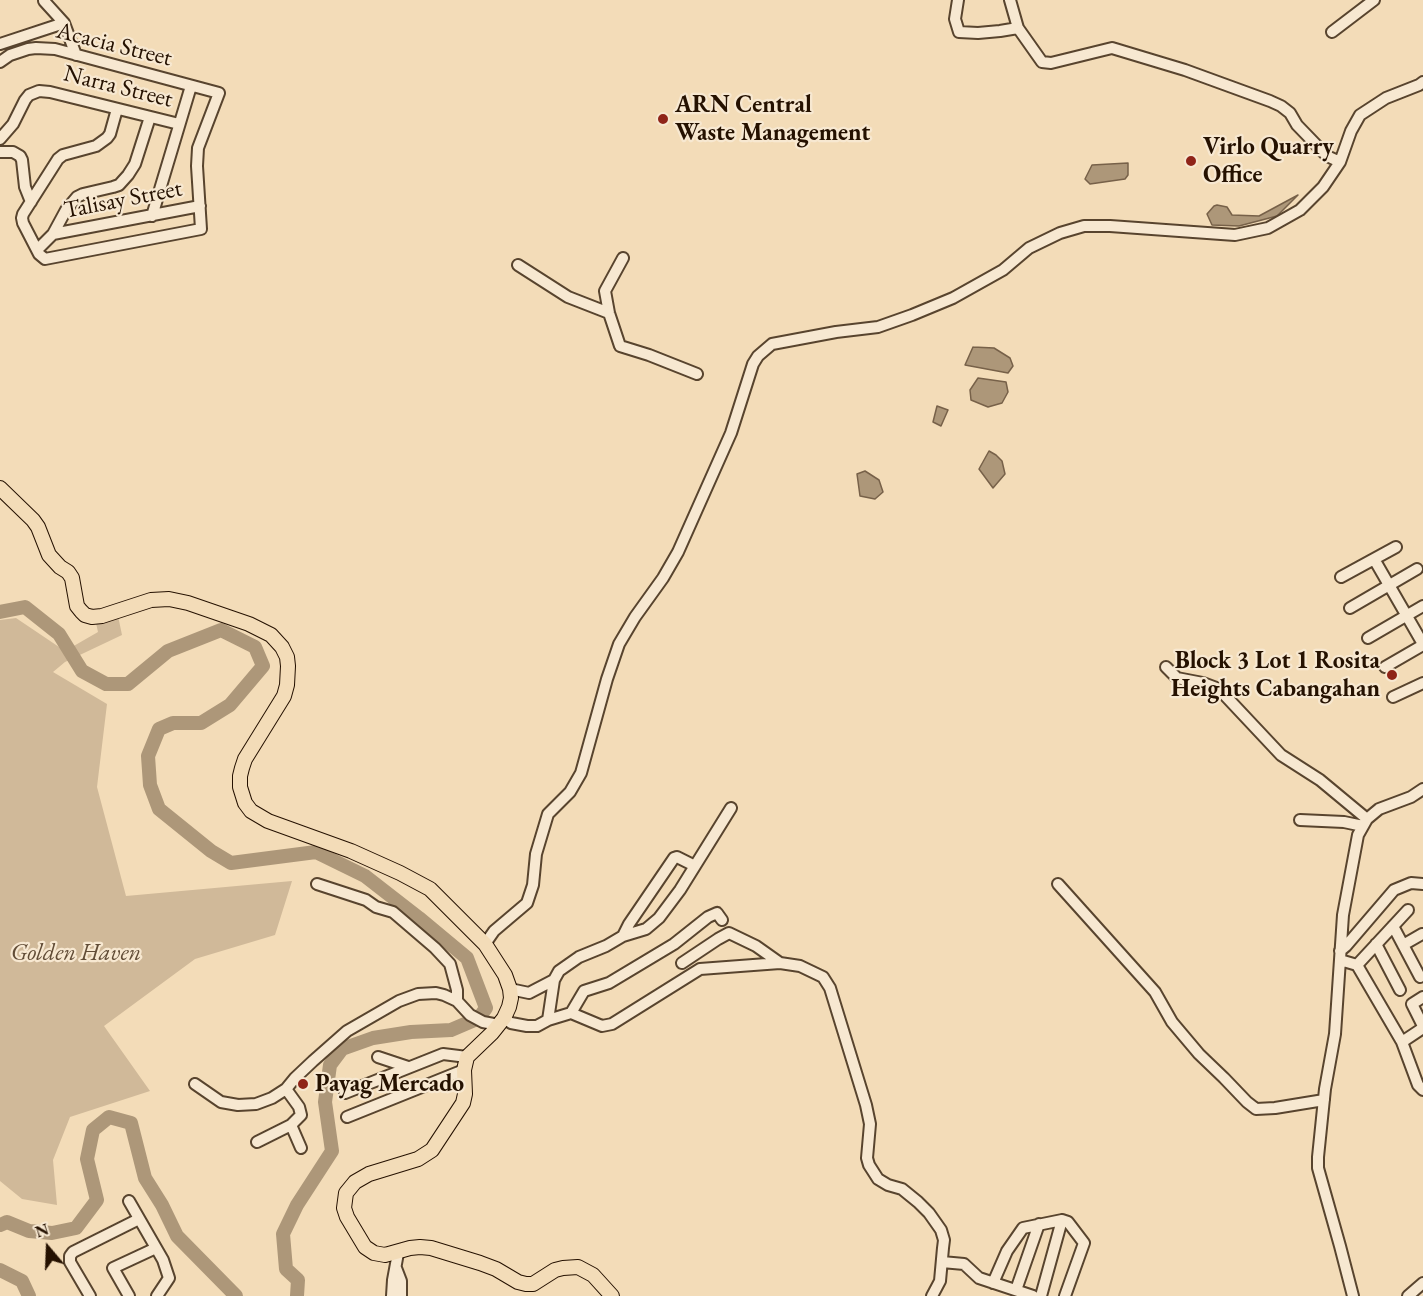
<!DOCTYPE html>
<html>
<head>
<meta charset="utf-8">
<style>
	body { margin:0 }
	#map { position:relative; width:1423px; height:1296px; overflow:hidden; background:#f3dcb8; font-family:"EB Garamond",serif }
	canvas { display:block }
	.north { position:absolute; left:18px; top:1218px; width:60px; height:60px; -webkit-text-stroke:4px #f7e8d1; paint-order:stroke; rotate:341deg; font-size:16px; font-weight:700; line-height:24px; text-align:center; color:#251100 }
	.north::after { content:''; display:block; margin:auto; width:21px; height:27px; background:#251100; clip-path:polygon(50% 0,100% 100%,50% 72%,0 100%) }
</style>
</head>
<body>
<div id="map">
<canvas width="1423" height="1296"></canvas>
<div class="north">N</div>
</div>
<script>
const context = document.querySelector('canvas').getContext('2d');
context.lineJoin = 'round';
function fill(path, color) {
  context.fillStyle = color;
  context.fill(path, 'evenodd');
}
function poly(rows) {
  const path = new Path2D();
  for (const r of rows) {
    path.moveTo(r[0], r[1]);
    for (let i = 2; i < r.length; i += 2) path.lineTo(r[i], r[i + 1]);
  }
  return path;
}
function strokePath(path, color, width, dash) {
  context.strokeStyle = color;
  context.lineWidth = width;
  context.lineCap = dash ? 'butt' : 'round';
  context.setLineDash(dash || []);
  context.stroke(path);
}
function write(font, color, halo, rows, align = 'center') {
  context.font = font + ' "EB Garamond",serif';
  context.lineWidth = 4.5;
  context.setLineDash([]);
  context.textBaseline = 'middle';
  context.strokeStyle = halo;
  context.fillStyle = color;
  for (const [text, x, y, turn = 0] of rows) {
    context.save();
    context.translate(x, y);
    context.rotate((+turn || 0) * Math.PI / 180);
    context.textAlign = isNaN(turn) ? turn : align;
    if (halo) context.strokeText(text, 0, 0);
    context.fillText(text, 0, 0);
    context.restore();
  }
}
fill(poly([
	[117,611,122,635,65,662,53,672,107,704,97,787,126,896,292,881,275,935,195,959,104,1026,150,1091,70,1117,53,1160,57,1205,22,1199,0,1181,0,620,16,618,65,651,98,632,94,614]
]), '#d0b999');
const water = poly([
	[1128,163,1128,175,1125,179,1090,184,1085,179,1092,165,1128,163],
	[1298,195,1277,216,1239,226,1212,225,1207,214,1214,206,1217,205,1227,207,1232,215,1259,216,1298,195],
	[973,347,994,348,1010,358,1013,366,1008,373,965,365,973,347],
	[978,378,1006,382,1008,392,1002,403,988,407,971,400,970,390,978,378],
	[937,406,948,410,941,426,933,422,937,406],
	[989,451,996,455,1002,461,1005,474,993,488,979,469,989,451],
	[865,471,879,480,883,492,875,499,860,496,857,474,865,471]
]);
fill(water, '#ad9779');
strokePath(water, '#776149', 1.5);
strokePath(poly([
	[0,612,25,607,59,634,82,671,106,684,128,684,168,651,221,630,255,647,263,666,230,705,201,723,173,723,159,729,148,756,150,785,159,809,211,851,231,863,316,852,365,876,419,918,467,958,486,1008,479,1018,451,1030,411,1032,373,1038,342,1049,330,1065,325,1102,332,1151,297,1205,283,1234,286,1269,298,1280,297,1296],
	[0,1225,7,1222,29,1231,52,1233,76,1228,97,1200,87,1159,93,1130,109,1117,131,1123,145,1178,162,1205,177,1236,236,1296],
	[0,1270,22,1281,29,1296]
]), '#ad9779', 14);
const minor = poly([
	[958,0,955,19,959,32,978,33,1000,31,1018,28,1042,62,1051,63,1112,48,1185,70,1270,101,1281,106,1290,113,1297,125,1327,156,1340,162],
	[1010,0,1018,28],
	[44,1,64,23,76,55],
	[1332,32,1374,0],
	[0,44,64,23],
	[0,62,10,55,28,49,36,48,55,49,219,93,198,148,197,166,201,229,45,259,39,254,23,223,22,218,23,214,58,159,63,155,96,146,107,138,110,134,117,109],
	[0,139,13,124,25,100,29,95,39,91,50,92,179,124],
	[0,152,13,152,20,156,22,160,25,187,31,202],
	[152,216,191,86],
	[53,234,200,206],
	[37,250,53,234,66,210,77,197,83,194,113,187,119,185,128,175,135,164,150,117],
	[623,258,605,291,609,313,620,346,649,355,697,374],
	[518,265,568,297,609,313],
	[1374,559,1423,644],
	[1341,577,1396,547],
	[1350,608,1417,569],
	[1368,638,1423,606],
	[1166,667,1177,678,1203,683,1219,689,1281,755,1320,780,1367,819],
	[1385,667,1423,645],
	[1393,697,1423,683],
	[1300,820,1344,822,1363,826],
	[317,884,366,900,376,907,393,912,435,948,450,964,457,990,457,1001],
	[1058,884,1155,992,1172,1022,1199,1054,1224,1078,1247,1102,1256,1109,1275,1108,1324,1100],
	[1393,926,1420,977],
	[623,936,629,924,674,858,677,857,695,866],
	[485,944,494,931,527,903,533,885,536,854,548,814,570,792,581,773,607,679,619,644,635,617,663,578,678,552,731,433,753,364,758,356,772,344,836,332,878,327,912,315,953,298,1003,270,1029,248,1060,233,1084,226,1110,226,1235,235,1268,228,1300,210,1323,187,1340,162,1351,131,1360,115,1386,98,1419,85,1423,82],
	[1376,944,1400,990],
	[1403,945,1422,934],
	[1340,951,1346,946,1394,890,1411,883,1423,884],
	[1340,960,1357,965,1402,1042,1418,1085,1423,1090],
	[682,963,718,939,729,933,756,946,780,963],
	[1357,965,1408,910],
	[510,989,529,993,554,980],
	[1423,997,1412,1004,1423,1026],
	[571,1013,584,991,609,983,674,944,708,917,717,913,722,920],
	[504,1018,511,1023,527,1026,537,1026,548,1020,571,1013,602,1026,612,1024,700,969,780,963,800,966,823,977,830,988,866,1105,870,1124,867,1158,869,1165,878,1179,888,1185,902,1189,918,1202,929,1213,941,1230,944,1240,943,1248,940,1281,932,1296],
	[548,1020,554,980,559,971,579,957,606,946,623,936,646,929,659,918,680,890,731,808],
	[1402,1042,1423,1028],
	[378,1057,408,1067],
	[195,1084,221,1102,238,1105,256,1104,272,1098,286,1089,295,1078,313,1061,347,1031,399,1001,418,994,436,993,444,995,457,1001,470,1015,483,1022,499,1025],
	[345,1093,443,1054,467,1057],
	[347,1117,464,1070],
	[291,1125,301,1148],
	[257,1142,291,1125,301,1115,299,1107,286,1089],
	[129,1201,163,1260,169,1278,157,1296],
	[942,1262,964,1264,979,1278,1033,1296],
	[396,1268,401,1281,401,1296],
	[993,1283,1007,1251,1023,1228,1062,1220,1068,1222,1084,1243,1065,1296],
	[1016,1290,1039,1224],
	[90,1296,70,1262,70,1256,73,1252,139,1219],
	[129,1296,113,1268,156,1248],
	[392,1296,393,1280,398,1253],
	[1041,1296,1062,1220],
	[1353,1296,1340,1246,1318,1168,1318,1157,1325,1089,1335,1034,1343,915,1358,835,1367,819,1379,809,1411,797,1423,789],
	[1408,1296,1423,1283]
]);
const major = poly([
	[0,488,33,520,38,527,49,555,60,567,68,572,72,578,77,606,81,611,85,615,92,617,102,616,151,600,169,599,188,603,249,624,271,635,282,647,287,657,288,666,287,685,284,696,245,759,242,768,240,776,240,787,245,803,251,811,268,821,351,851,400,873,430,889,485,944,505,975,510,989,511,998,509,1007,504,1018,492,1033,467,1057,464,1070,465,1094,463,1103,432,1150,418,1159,369,1174,355,1182,346,1193,344,1208,347,1217,365,1247,374,1253,385,1255,410,1248,420,1247,431,1248,480,1263,496,1269,518,1282,526,1284,533,1284,555,1270,563,1268,578,1267,593,1275,612,1296]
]);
strokePath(minor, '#58442e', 14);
strokePath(major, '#251100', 16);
strokePath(minor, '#f7e8d1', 10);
strokePath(major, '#f3dcb8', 14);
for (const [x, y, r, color] of [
	[663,119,6,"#8f2418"],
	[1191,161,6,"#8f2418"],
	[1392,675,6,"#8f2418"],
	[303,1084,6,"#8f2418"]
]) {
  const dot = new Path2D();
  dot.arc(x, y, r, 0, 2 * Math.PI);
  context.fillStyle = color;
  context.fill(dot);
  strokePath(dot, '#f7e8d1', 2);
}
write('24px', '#251100', '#f7e8d1', [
	["Acacia Street",114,45,14],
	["Narra Street",118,87,14],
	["Talisay Street",123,200,-11]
]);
write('bold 24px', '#251100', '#f7e8d1', [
	["ARN Central",675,105],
	["Waste Management",675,133],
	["Virlo Quarry",1203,147],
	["Office",1203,175],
	["Block 3 Lot 1 Rosita",1380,661,"right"],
	["Heights Cabangahan",1380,689,"right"],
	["Payag Mercado",315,1084]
], 'left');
write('italic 24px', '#614c36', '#f7e8d1', [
	["Golden Haven",76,953]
]);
</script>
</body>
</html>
